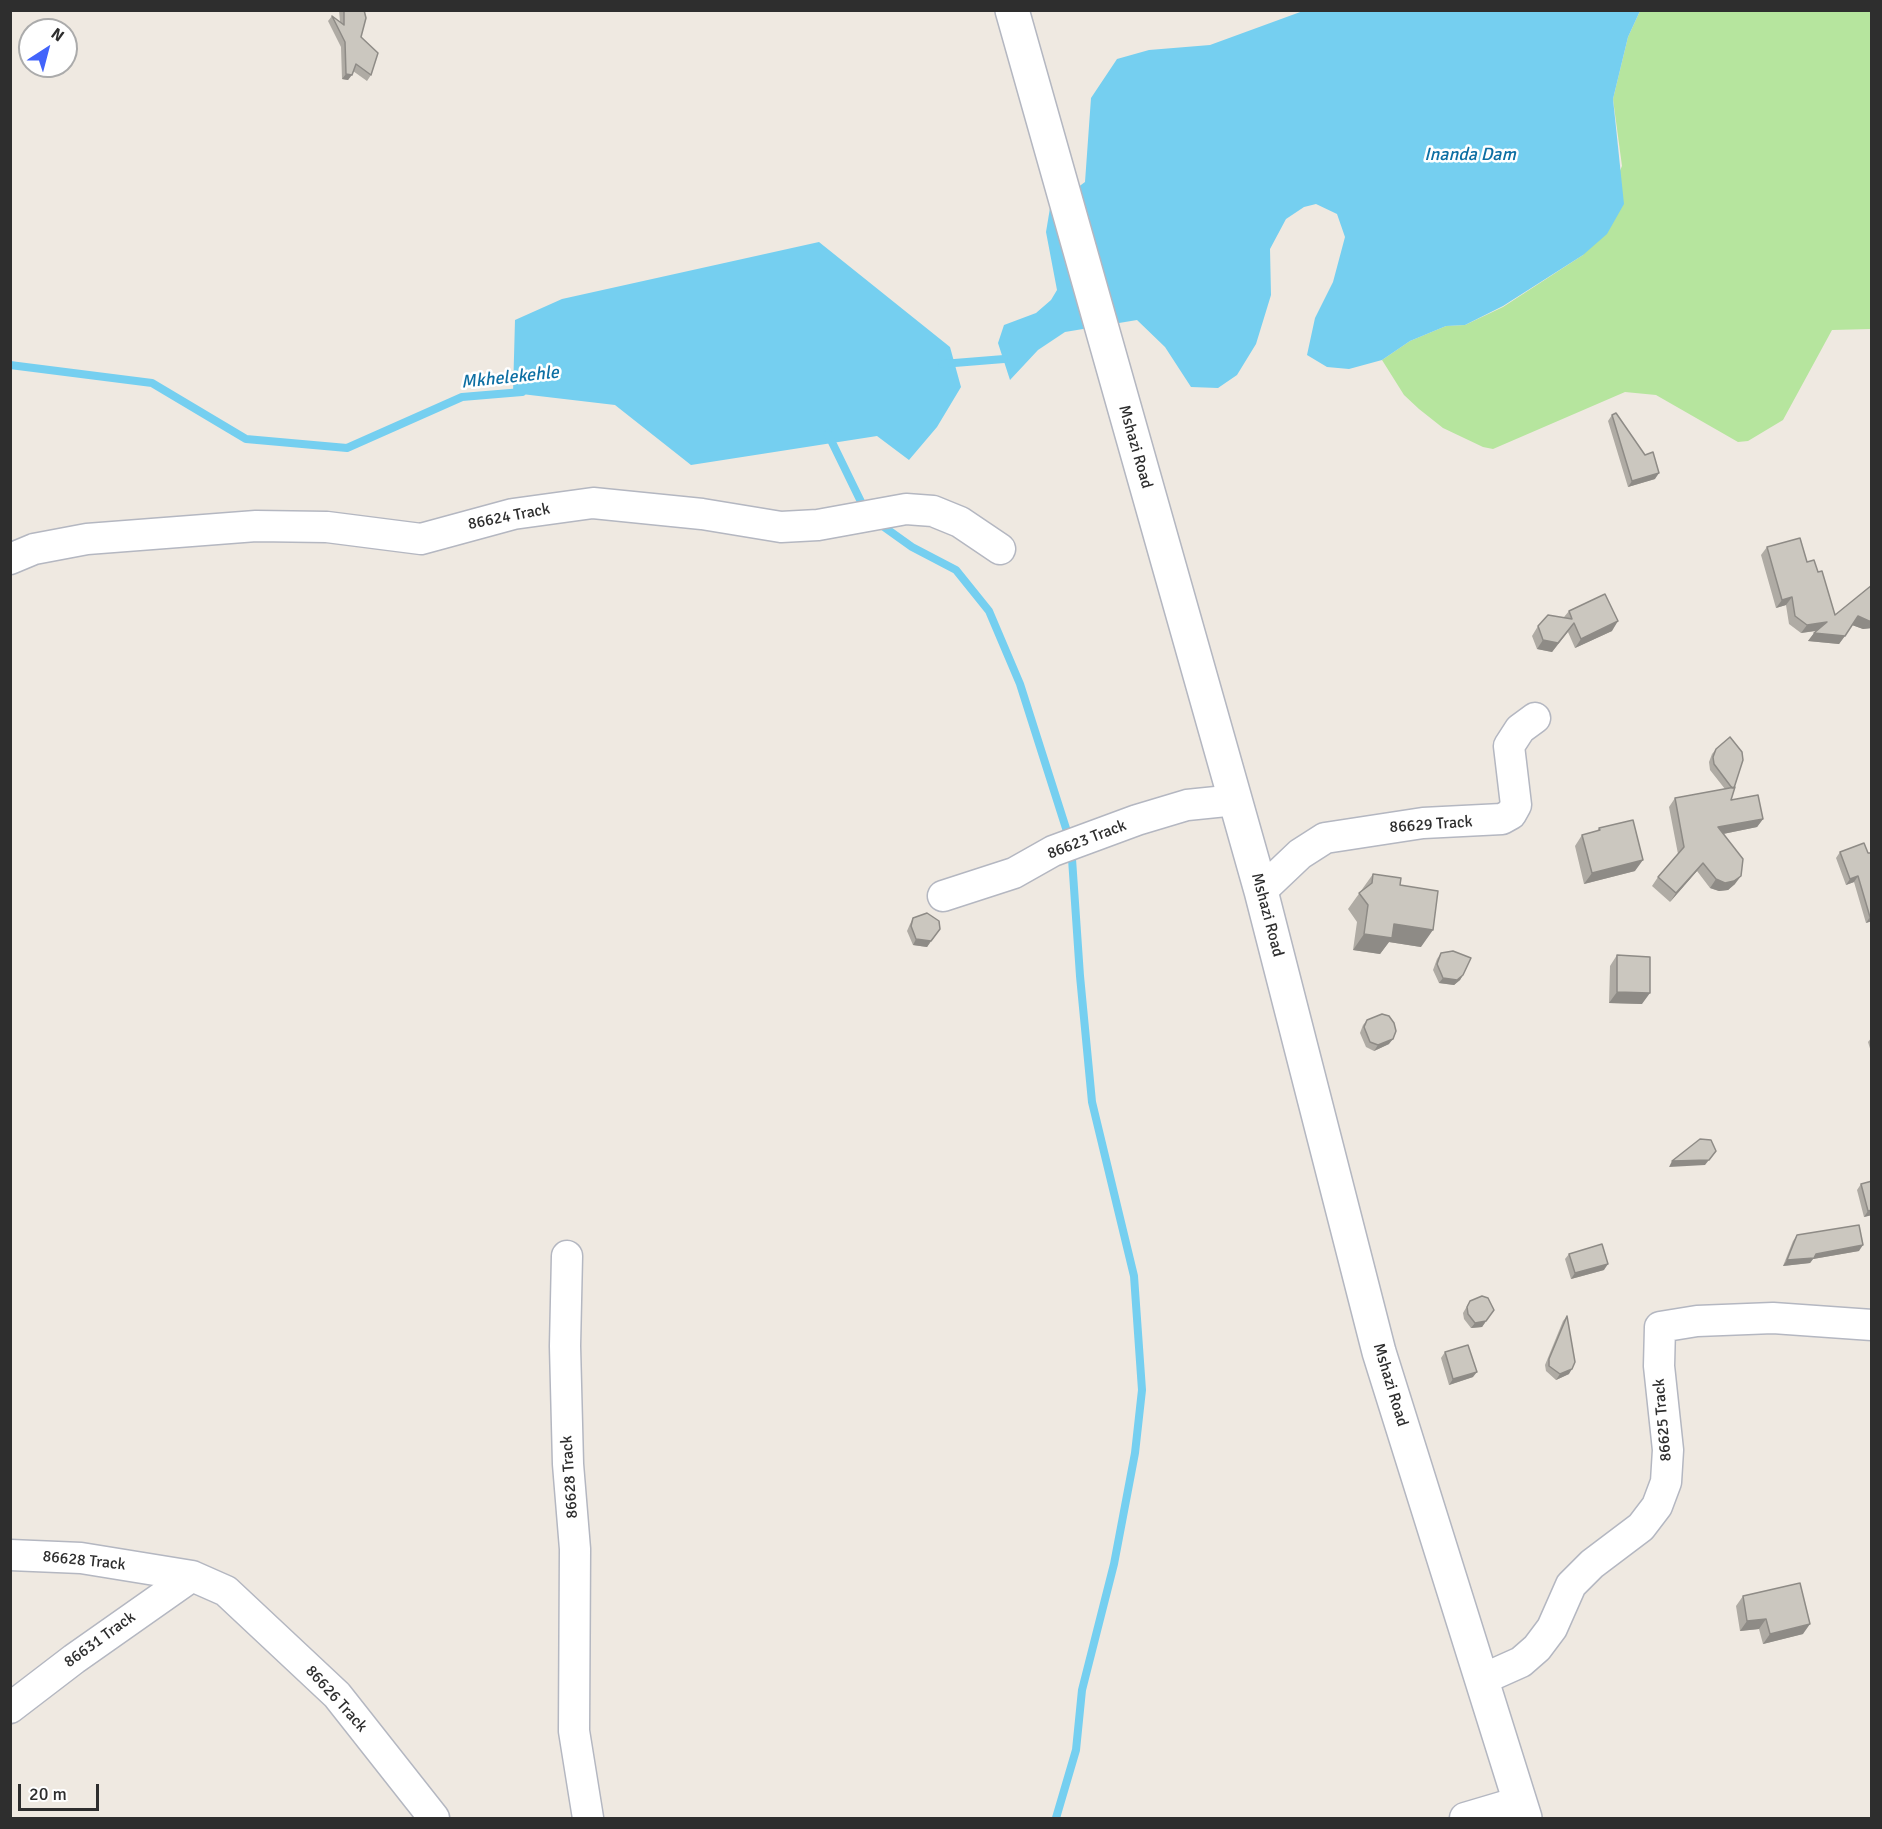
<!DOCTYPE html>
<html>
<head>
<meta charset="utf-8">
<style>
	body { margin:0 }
	#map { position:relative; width:1882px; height:1829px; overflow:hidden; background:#efe9e1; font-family:Signika,sans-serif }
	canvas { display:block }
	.frame { position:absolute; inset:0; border:12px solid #2e2e2e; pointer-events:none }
	.north { position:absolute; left:18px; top:18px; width:60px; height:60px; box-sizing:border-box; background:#fff; border:2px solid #ababab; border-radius:50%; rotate:36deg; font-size:16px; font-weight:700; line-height:24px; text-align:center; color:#2e2e2e }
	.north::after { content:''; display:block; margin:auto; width:21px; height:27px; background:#4264fb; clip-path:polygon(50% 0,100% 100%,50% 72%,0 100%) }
	.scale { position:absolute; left:18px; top:1784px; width:81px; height:27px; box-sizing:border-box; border:3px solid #2e2e2e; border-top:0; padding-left:8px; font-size:18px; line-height:21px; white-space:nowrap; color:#2e2e2e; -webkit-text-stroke:4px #fff; paint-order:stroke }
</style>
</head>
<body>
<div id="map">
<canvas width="1882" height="1829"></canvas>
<div class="frame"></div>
<div class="north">N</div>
<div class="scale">20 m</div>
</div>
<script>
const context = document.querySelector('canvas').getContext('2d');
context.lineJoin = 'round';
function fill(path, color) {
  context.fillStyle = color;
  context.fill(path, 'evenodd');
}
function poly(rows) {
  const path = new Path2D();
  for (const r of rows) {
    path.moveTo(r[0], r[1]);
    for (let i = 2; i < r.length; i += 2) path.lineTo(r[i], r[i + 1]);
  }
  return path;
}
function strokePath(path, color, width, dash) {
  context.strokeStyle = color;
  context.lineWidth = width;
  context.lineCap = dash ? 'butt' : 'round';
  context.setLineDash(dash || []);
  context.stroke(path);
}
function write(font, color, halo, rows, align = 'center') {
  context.font = font + ' Signika,sans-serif';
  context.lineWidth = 5;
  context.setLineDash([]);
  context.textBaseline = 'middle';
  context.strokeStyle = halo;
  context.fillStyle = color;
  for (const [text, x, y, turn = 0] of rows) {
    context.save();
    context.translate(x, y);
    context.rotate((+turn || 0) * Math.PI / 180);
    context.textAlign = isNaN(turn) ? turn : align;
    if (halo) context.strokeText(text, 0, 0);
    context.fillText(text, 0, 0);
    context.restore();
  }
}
fill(poly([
	[1640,11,1871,11,1871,329,1832,330,1783,420,1748,441,1738,442,1656,395,1625,392,1493,449,1483,447,1443,428,1419,409,1404,395,1382,360,1410,341,1446,326,1465,325,1503,307,1583,255,1622,166,1613,99,1628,37]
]), '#b6e59e');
fill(poly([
	[1303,11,1640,11,1628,37,1613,99,1624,204,1607,234,1583,255,1503,306,1465,325,1446,326,1410,341,1382,360,1349,369,1327,367,1307,355,1315,318,1333,282,1345,237,1337,214,1316,204,1304,207,1286,219,1270,249,1271,295,1256,344,1237,375,1218,388,1191,387,1165,347,1137,320,1065,332,1038,350,1010,380,998,343,1004,325,1036,313,1051,300,1057,290,1046,232,1050,208,1085,182,1091,98,1117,59,1149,50,1210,45],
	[819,242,950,347,961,387,937,427,909,460,877,436,691,465,615,405,513,393,515,320,562,299]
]), '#75cff0');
strokePath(poly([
	[942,364,1004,359],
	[10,365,152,383,246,439,347,448,462,397,522,392],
	[828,434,866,512],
	[877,522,912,547,956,570,989,611,1020,684,1071,844,1080,976,1092,1102,1134,1276,1142,1390,1135,1453,1114,1564,1082,1690,1076,1750,1056,1818]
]), '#75cff0', 8);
const minor = poly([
	[10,559,34,549,87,539,256,526,327,527,421,539,513,514,593,503,702,514,781,527,818,525,906,509,933,511,960,522,1000,549],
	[1261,891,1300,854,1325,838,1423,823,1502,819,1511,814,1516,805,1509,746,1520,729,1535,718],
	[943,896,1014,873,1053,851,1137,820,1187,805,1236,800],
	[567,1256,565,1346,568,1464,575,1549,574,1731,588,1818],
	[10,1555,81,1558,192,1576,226,1591,337,1695,434,1818],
	[1483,1679,1521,1662,1537,1648,1552,1628,1571,1585,1592,1564,1641,1527,1657,1506,1666,1482,1668,1450,1659,1366,1660,1327,1697,1321,1773,1318,1872,1325],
	[10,1708,74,1659,192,1576],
	[1465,1818,1519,1802]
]);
const tertiary = poly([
	[1012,10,1261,891,1379,1352,1525,1818]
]);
strokePath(minor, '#b4b7c1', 33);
strokePath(tertiary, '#b4b7c1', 36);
strokePath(minor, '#fff', 30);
strokePath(tertiary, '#fff', 33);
fill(poly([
	[339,10,364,10,361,37,371,75,367,81,353,71,348,80,342,79,341,47,328,21,332,16,340,22],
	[1612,415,1655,479,1628,487,1608,421],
	[1767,547,1807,562,1818,572,1835,615,1872,585,1872,628,1863,629,1852,625,1839,644,1808,641,1816,631,1801,633,1789,624,1786,605,1776,608,1761,555],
	[1569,611,1612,631,1575,648,1568,632,1552,652,1537,649,1532,636,1538,626,1564,617],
	[1716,749,1734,788,1731,800,1763,819,1757,827,1723,834,1735,884,1728,890,1719,891,1710,888,1697,871,1670,902,1652,886,1658,877,1678,854,1669,807,1675,798,1725,789,1710,770,1709,762,1712,754],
	[1599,828,1635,871,1584,884,1575,846,1582,835,1597,831],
	[1864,843,1872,921,1866,923,1854,882,1846,885,1836,858,1840,852],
	[1373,874,1400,885,1421,947,1389,942,1380,954,1353,950,1357,922,1348,909],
	[913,918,940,929,927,947,913,945,907,931,910,924],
	[1441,953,1463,975,1460,980,1454,985,1439,983,1433,970,1437,959],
	[1617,955,1642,1004,1609,1003,1610,966],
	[1367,1020,1389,1044,1374,1051,1366,1047,1360,1033,1363,1025],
	[1872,1037,1872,1055,1868,1042],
	[1861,1184,1872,1215,1864,1217,1857,1190],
	[1797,1235,1859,1251,1813,1259,1810,1263,1783,1266,1793,1241],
	[1569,1254,1604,1270,1571,1279,1565,1259],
	[1470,1301,1494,1310,1482,1327,1471,1328,1464,1319,1463,1313],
	[1567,1316,1569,1374,1556,1380,1546,1371,1545,1365,1563,1321],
	[1445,1352,1473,1377,1449,1385,1441,1358],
	[1743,1596,1803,1634,1763,1644,1759,1629,1740,1631,1736,1606]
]), '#afaba4');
fill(poly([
	[346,74,352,75,348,80,342,79],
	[1659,473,1655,479,1628,487,1632,481],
	[1792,597,1786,605,1776,608,1782,600],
	[1858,616,1872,621,1872,628,1863,629,1852,625],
	[1618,621,1612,631,1575,648,1581,639],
	[1827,622,1821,630,1801,633,1807,625],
	[1574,623,1552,652,1537,649,1543,640],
	[1814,633,1845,636,1839,644,1808,641],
	[1763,819,1757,827,1713,836,1718,827],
	[1643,860,1635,871,1584,884,1592,873],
	[1703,863,1697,871,1670,902,1676,893],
	[1741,876,1735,884,1728,890,1719,891,1710,888,1716,879],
	[1858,876,1854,882,1846,885,1850,879],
	[1870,917,1872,917,1872,921,1866,923],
	[1394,924,1433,930,1421,947,1389,942,1380,954,1353,950,1364,934],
	[916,939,931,941,927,947,913,945],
	[1463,975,1460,980,1454,985,1439,983,1443,978],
	[1617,992,1650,993,1642,1004,1609,1003],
	[1393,1039,1389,1044,1374,1051,1378,1045],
	[1716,1151,1705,1165,1669,1167,1672,1161],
	[1872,1210,1872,1215,1864,1217,1868,1211],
	[1863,1245,1859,1251,1813,1259,1810,1263,1783,1266,1787,1260],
	[1608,1264,1604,1270,1571,1279,1575,1273],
	[1486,1321,1482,1327,1471,1328,1475,1323],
	[1572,1369,1569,1374,1556,1380,1560,1374],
	[1477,1372,1473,1377,1449,1385,1453,1379],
	[1766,1619,1759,1629,1740,1631,1747,1621],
	[1810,1624,1803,1634,1763,1644,1770,1634]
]), '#8e8b86');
const building = poly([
	[344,10,364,10,366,18,361,37,378,53,371,75,356,64,352,75,346,74,345,42,332,16,344,25,344,10],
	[1616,413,1645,455,1653,452,1659,473,1632,481,1612,415,1616,413],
	[1800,538,1807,562,1814,560,1818,572,1822,571,1835,615,1872,585,1872,621,1869,621,1858,616,1845,636,1814,633,1827,622,1807,625,1795,616,1792,597,1782,600,1767,547,1800,538],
	[1605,594,1618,621,1581,639,1574,623,1558,643,1543,640,1538,626,1548,615,1572,619,1569,611,1605,594],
	[1730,737,1742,752,1743,760,1734,788,1732,788,1714,764,1713,757,1716,749,1730,737],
	[1735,787,1731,800,1758,795,1763,819,1718,827,1743,859,1741,876,1734,881,1725,883,1716,879,1703,863,1676,893,1658,877,1684,847,1675,798,1735,787],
	[1633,820,1643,860,1592,873,1582,835,1600,830,1599,828,1633,820],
	[1864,843,1868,853,1872,853,1872,917,1870,917,1858,876,1850,879,1840,852,1864,843],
	[1373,874,1401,878,1400,885,1438,891,1433,930,1394,924,1392,938,1364,934,1368,905,1359,893,1372,883,1373,874],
	[927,913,939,921,940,929,931,941,916,939,911,926,913,918,927,913],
	[1453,951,1471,958,1463,975,1457,980,1443,978,1437,964,1441,953,1453,951],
	[1617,955,1650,957,1650,993,1617,992,1617,955],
	[1382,1014,1389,1016,1394,1023,1396,1031,1393,1039,1378,1045,1370,1042,1364,1027,1367,1020,1382,1014],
	[1700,1139,1711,1140,1716,1151,1709,1160,1672,1161,1700,1139],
	[1872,1181,1872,1210,1868,1211,1861,1184,1872,1181],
	[1859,1225,1863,1245,1816,1254,1814,1258,1787,1260,1797,1235,1859,1225],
	[1602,1244,1608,1264,1575,1273,1569,1254,1602,1244],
	[1482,1296,1488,1298,1494,1310,1486,1321,1475,1323,1468,1314,1467,1307,1470,1301,1482,1296],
	[1567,1316,1575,1362,1572,1369,1560,1374,1549,1366,1549,1359,1567,1316],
	[1468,1345,1477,1372,1453,1379,1445,1352,1468,1345],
	[1800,1583,1810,1624,1770,1634,1766,1619,1747,1621,1743,1596,1800,1583]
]);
fill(building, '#cbc7bf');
strokePath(building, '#8e8b86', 1.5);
write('16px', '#2e2e2e', '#fff', [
	["Mshazi Road",1135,447,74],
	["86624 Track",509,517,-11],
	["86629 Track",1431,825,-4],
	["86623 Track",1087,840,-21],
	["Mshazi Road",1267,915,75],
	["Mshazi Road",1390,1385,73],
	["86625 Track",1663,1420,-95],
	["86628 Track",570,1477,-94],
	["86628 Track",84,1561,6],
	["86631 Track",100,1640,-36],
	["86626 Track",336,1699,48]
]);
write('italic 18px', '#0d6fa3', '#fff', [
	["Inanda Dam",1470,155],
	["Mkhelekehle",510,378,-6]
]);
</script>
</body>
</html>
